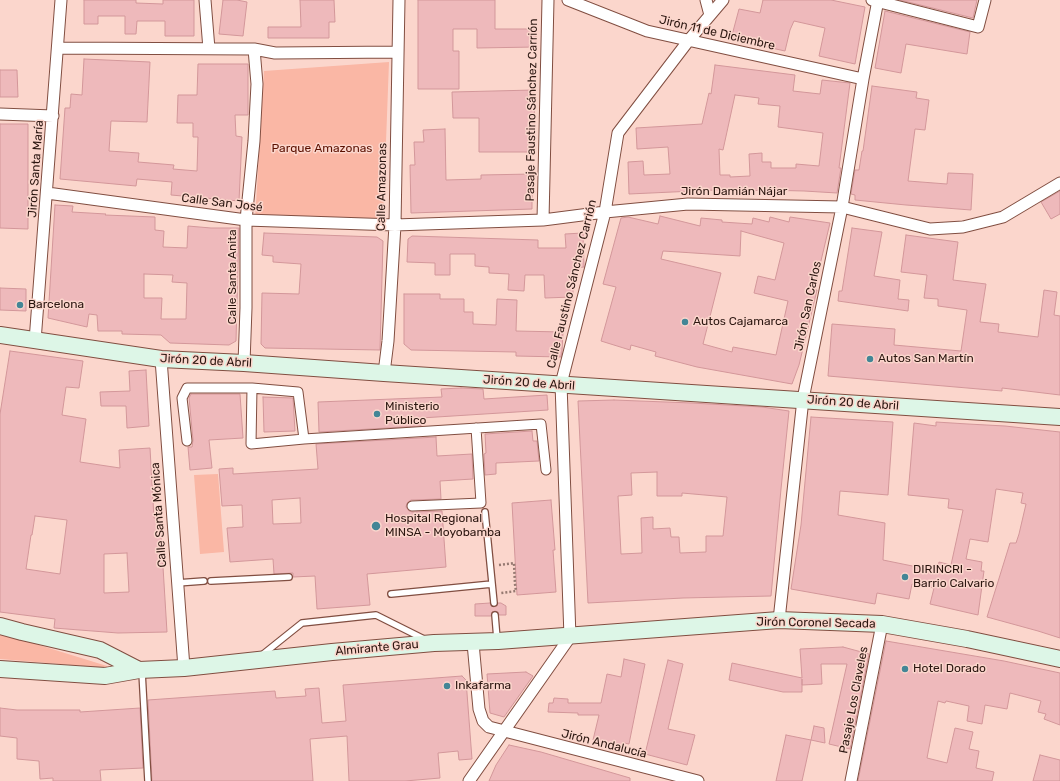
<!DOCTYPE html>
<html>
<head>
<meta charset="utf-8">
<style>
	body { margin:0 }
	canvas { display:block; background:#fbd6cc }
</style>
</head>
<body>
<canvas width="1060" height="781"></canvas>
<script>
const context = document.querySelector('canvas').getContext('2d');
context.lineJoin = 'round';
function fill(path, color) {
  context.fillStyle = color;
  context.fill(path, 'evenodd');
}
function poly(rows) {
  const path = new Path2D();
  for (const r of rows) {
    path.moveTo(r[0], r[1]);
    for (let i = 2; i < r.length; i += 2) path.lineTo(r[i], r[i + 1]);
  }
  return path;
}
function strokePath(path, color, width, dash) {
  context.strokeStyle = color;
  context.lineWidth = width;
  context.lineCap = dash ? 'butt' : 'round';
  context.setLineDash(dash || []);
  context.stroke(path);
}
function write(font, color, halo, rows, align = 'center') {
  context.font = font + ' Rubik,sans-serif';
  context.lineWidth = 3;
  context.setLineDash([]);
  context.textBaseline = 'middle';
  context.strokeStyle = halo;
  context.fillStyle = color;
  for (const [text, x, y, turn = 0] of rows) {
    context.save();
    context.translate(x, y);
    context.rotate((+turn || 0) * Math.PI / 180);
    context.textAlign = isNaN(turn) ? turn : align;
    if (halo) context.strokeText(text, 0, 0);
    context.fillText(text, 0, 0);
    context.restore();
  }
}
fill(poly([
	[389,62,383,222,255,220,264,71],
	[218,474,224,552,200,554,194,475],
	[0,633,107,666,107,668,0,659]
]), '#fab7a5');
const building = poly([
	[84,0,136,0,136,3,163,4,163,0,194,0,194,36,165,36,165,21,137,21,136,34,125,34,125,16,98,16,98,24,84,24,84,0],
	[223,0,237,0,247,2,243,36,219,34,223,0],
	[300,0,334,0,335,22,329,22,329,38,268,38,268,27,301,27,300,0],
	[418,0,495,0,495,29,536,29,536,47,477,48,477,29,453,29,453,51,459,51,459,89,418,89,418,0],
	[763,0,831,0,865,7,855,64,819,56,825,28,794,21,790,30,785,51,731,39,739,9,760,13,763,0],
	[900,0,977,0,973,18,900,0],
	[885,11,970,32,967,54,906,44,901,73,875,68,885,11],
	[84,59,150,62,147,122,111,121,109,151,139,153,138,162,174,165,173,169,197,171,198,137,193,137,193,123,177,123,178,95,197,95,198,64,248,64,248,115,235,115,236,136,242,137,239,201,171,195,172,182,137,179,136,186,60,179,65,108,70,108,71,94,82,95,84,59],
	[715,65,795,75,793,91,820,94,822,80,850,83,839,168,841,168,837,193,804,191,763,190,738,192,738,189,629,194,628,162,643,161,644,175,670,174,668,147,637,149,636,128,702,124,709,93,711,94,715,65],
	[735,95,759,98,758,104,780,106,778,127,823,133,819,166,796,164,796,168,771,168,771,162,762,162,762,153,749,154,750,176,730,177,730,175,720,175,719,149,723,150,735,95],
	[0,70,17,70,18,97,0,97,0,70],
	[872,86,917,92,916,98,929,100,925,130,915,129,908,181,947,184,948,173,973,174,971,210,906,205,855,200,855,195,851,194,855,170,859,170,862,151,863,151,872,86],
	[534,90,535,152,479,152,479,118,453,118,452,92,534,90],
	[0,124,28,124,28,229,0,228,0,124],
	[445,129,446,180,481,179,481,175,532,174,532,209,411,213,410,165,415,165,414,142,424,142,423,130,445,129],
	[1060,191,1060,214,1051,219,1041,202,1060,191],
	[55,205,73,206,72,212,106,214,105,215,155,217,155,230,164,231,163,247,187,248,188,226,211,228,239,228,236,341,229,345,170,343,161,335,122,334,122,331,98,331,97,315,89,314,87,327,48,318,55,205],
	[144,274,173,275,172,282,187,283,186,319,161,319,162,298,144,298,144,274],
	[660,216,700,226,701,218,722,220,722,222,752,224,753,218,769,222,770,217,789,222,790,217,830,223,814,290,817,290,799,365,792,384,697,367,655,356,656,352,631,345,630,350,601,341,616,287,603,284,621,218,628,217,658,224,660,216],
	[741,231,784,243,775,280,758,276,754,293,788,301,776,355,733,347,732,352,703,344,721,273,661,259,663,251,740,256,741,231],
	[852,228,882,232,874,276,900,280,898,299,909,300,908,311,838,301,839,291,842,291,852,228],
	[264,233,377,237,383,241,380,350,265,348,261,344,262,293,299,294,301,264,273,262,273,256,262,255,264,233],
	[583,233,584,266,584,267,573,268,573,297,545,298,544,275,525,275,524,291,508,290,509,274,489,273,489,267,475,266,475,254,450,254,450,275,435,275,435,263,407,262,408,239,412,236,538,240,538,248,566,248,565,234,583,233],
	[906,235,958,242,953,280,986,284,980,322,999,324,998,332,1038,337,1044,290,1057,292,1054,315,1060,316,1060,395,1002,388,1002,391,828,376,832,324,895,329,894,345,961,351,967,310,938,306,938,299,924,298,927,275,901,272,906,235],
	[0,288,26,289,26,311,0,310,0,288],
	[404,294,440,294,440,299,464,299,464,312,473,312,473,324,496,325,497,299,517,300,516,331,563,332,562,351,561,357,516,356,516,352,411,350,404,344,404,294],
	[10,351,83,361,79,388,66,387,62,415,86,419,80,462,120,468,119,450,150,448,154,518,160,518,167,632,118,633,54,628,55,619,0,612,0,414,10,351],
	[35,516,67,520,60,574,26,569,31,535,32,535,35,516],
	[127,553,129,592,104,593,104,554,127,553],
	[146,370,149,426,127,428,126,406,101,406,100,392,130,391,129,371,146,370],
	[461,388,483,389,484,399,547,395,548,410,421,418,421,426,319,432,318,402,442,397,441,389,461,388],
	[191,394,240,394,243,438,209,440,212,468,190,470,188,447,192,447,193,440,189,398,191,394],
	[263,397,293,398,295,431,264,432,263,397],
	[614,400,692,403,762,407,789,411,781,489,771,596,683,598,588,603,578,401,614,400],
	[657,472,657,496,682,496,682,493,727,497,723,536,706,536,706,552,680,553,679,537,671,537,670,528,653,529,653,517,641,518,642,553,621,554,618,496,632,495,631,473,657,472],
	[811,417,893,422,888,495,840,491,838,515,885,523,883,560,937,571,939,562,951,565,963,510,948,508,949,499,908,495,914,423,936,426,936,422,968,424,1005,426,1060,432,1060,638,1038,631,987,617,1010,543,1016,543,1019,534,1026,504,1021,503,1023,493,996,489,988,542,970,539,966,559,982,562,981,571,984,571,978,615,930,604,934,588,912,584,909,599,877,593,875,604,791,589,801,525,811,417],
	[532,431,533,441,537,441,539,461,496,463,496,474,485,475,484,454,486,453,485,434,532,431],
	[436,437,437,456,472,454,473,479,440,481,441,499,411,500,407,503,406,507,409,511,412,512,442,511,446,567,367,574,370,605,317,609,315,576,293,577,293,573,274,574,273,559,230,562,227,528,243,527,242,505,222,506,219,469,233,468,233,474,318,469,316,444,436,437],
	[300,498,301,523,273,524,272,500,300,498],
	[551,500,555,550,553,550,556,592,517,595,512,503,551,500],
	[490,603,493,607,497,606,498,603,501,603,506,606,506,615,499,615,498,612,495,611,492,612,491,616,475,616,475,604,490,603],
	[886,641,1004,661,1060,673,1060,725,1044,719,1046,714,1038,712,1041,701,1010,693,1007,709,985,705,982,724,967,721,969,706,946,701,945,703,938,701,927,758,947,763,955,728,973,732,969,749,979,751,976,768,994,772,992,781,858,781,886,641],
	[843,647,869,654,850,749,829,744,847,664,821,664,822,684,802,685,802,679,802,692,783,692,729,680,732,663,802,678,800,649,843,647],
	[624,659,645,664,629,744,624,743,623,748,593,740,599,715,578,715,578,713,548,712,549,703,553,703,554,698,568,699,568,703,601,703,607,674,621,677,624,659],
	[668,660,683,664,668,729,695,735,687,765,645,754,668,660],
	[526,672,533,676,504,717,490,713,487,674,526,672],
	[462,676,466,680,472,759,459,760,458,751,438,753,440,778,405,781,349,781,347,736,310,739,313,781,152,781,148,700,275,691,276,698,306,696,305,689,319,688,322,723,346,721,343,685,462,676],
	[0,708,17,710,80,710,80,712,140,708,143,768,100,770,101,781,53,781,53,778,40,779,39,761,17,759,17,738,0,736,0,708],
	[814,726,824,728,825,743,811,740,814,726],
	[786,735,811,740,802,781,776,781,786,735],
	[509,745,541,752,630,778,630,781,489,781,496,765,509,745],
	[1040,755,1060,760,1060,781,1033,781,1040,755]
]);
fill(building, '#eeb9bb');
strokePath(building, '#d3979a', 1);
const service = poly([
	[485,512,494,603],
	[211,581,289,577],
	[177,583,204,581],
	[391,594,492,584],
	[495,615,497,639],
	[262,655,302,623,376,615,426,640],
	[142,672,148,781]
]);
const pedestrian = poly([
	[252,388,251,444,304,439],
	[187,441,182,398,187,388,252,388,298,392,304,439,541,424,546,470],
	[412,506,481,503,476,428]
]);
const minor = poly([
	[205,0,209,49],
	[568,0,647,31,863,79],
	[706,0,710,15],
	[872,0,978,27,985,0],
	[58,48,254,49,275,53,398,52],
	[0,114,53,116],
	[47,193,246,220,395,225,543,220,605,212,688,204,842,207,930,229,963,227,1003,217,1060,183],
	[543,220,548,0],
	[35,341,61,0],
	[161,359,184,668],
	[244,363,246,308,246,220,254,141,257,84,254,49],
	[384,373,388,341,395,225,399,0],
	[779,620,803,399,842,207,863,79,878,0],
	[473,643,479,709,483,721,489,727,698,781],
	[469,781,570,637,561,384,605,212,618,133,689,40,723,0],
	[851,781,882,624]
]);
const secondary = poly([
	[0,335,161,359,244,363,384,373,1060,417],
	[0,626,22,632,100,650,139,670],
	[0,669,105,676,139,670,184,668,332,652,434,643,498,641,779,620,882,624,967,639,1060,659]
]);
strokePath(service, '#814e41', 8);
strokePath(pedestrian, '#814e41', 11);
strokePath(minor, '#814e41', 13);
strokePath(secondary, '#814e41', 18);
strokePath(poly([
	[499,565,514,563,515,584,516,591,501,593]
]), '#967971', 2.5, [2, 2]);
strokePath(service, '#fff', 5.5);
strokePath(pedestrian, '#fff', 9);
strokePath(minor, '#fff', 11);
strokePath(secondary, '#ddf6e7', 16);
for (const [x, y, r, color] of [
	[20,305,4,"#438696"],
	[685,322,4,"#438696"],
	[870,359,4,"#438696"],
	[377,414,4,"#438696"],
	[376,526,5,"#438696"],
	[905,577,4,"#438696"],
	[905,669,4,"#438696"],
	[447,686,4,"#438696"]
]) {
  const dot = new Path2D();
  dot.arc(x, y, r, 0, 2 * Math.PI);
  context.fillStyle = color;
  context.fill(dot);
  strokePath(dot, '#fbd6cc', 1.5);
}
write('12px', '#2b1610', '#fbd6cc', [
	["Jirón 11 de Diciembre",717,33,13],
	["Pasaje Faustino Sánchez Carrión",532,110,-89],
	["Jirón Santa María",36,169,-86],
	["Calle Amazonas",382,187,-89],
	["Jirón Damián Nájar",734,192],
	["Calle San José",222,203,7],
	["Calle Santa Anita",233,277,-90],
	["Calle Faustino Sánchez Carrión",572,284,-76],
	["Jirón San Carlos",808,306,-78],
	["Jirón 20 de Abril",206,361,3],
	["Jirón 20 de Abril",529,383,4],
	["Jirón 20 de Abril",853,403,4],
	["Calle Santa Mónica",159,515,-94],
	["Jirón Coronel Secada",816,623,1],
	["Almirante Grau",377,648,-5],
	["Pasaje Los Claveles",854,700,-79],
	["Jirón Andalucía",604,744,14]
]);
write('12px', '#5b1000', '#fbd6cc', [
	["Parque Amazonas",322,149]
]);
write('12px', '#2b1610', '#fbd6cc', [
	["Barcelona",28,305],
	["Autos Cajamarca",693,322],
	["Autos San Martín",878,359],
	["Ministerio",385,407],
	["Público",385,421],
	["Hospital Regional",385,519],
	["MINSA - Moyobamba",385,533],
	["DIRINCRI -",913,570],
	["Barrio Calvario",913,584],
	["Hotel Dorado",913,669],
	["Inkafarma",455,686]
], 'left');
</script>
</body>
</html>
